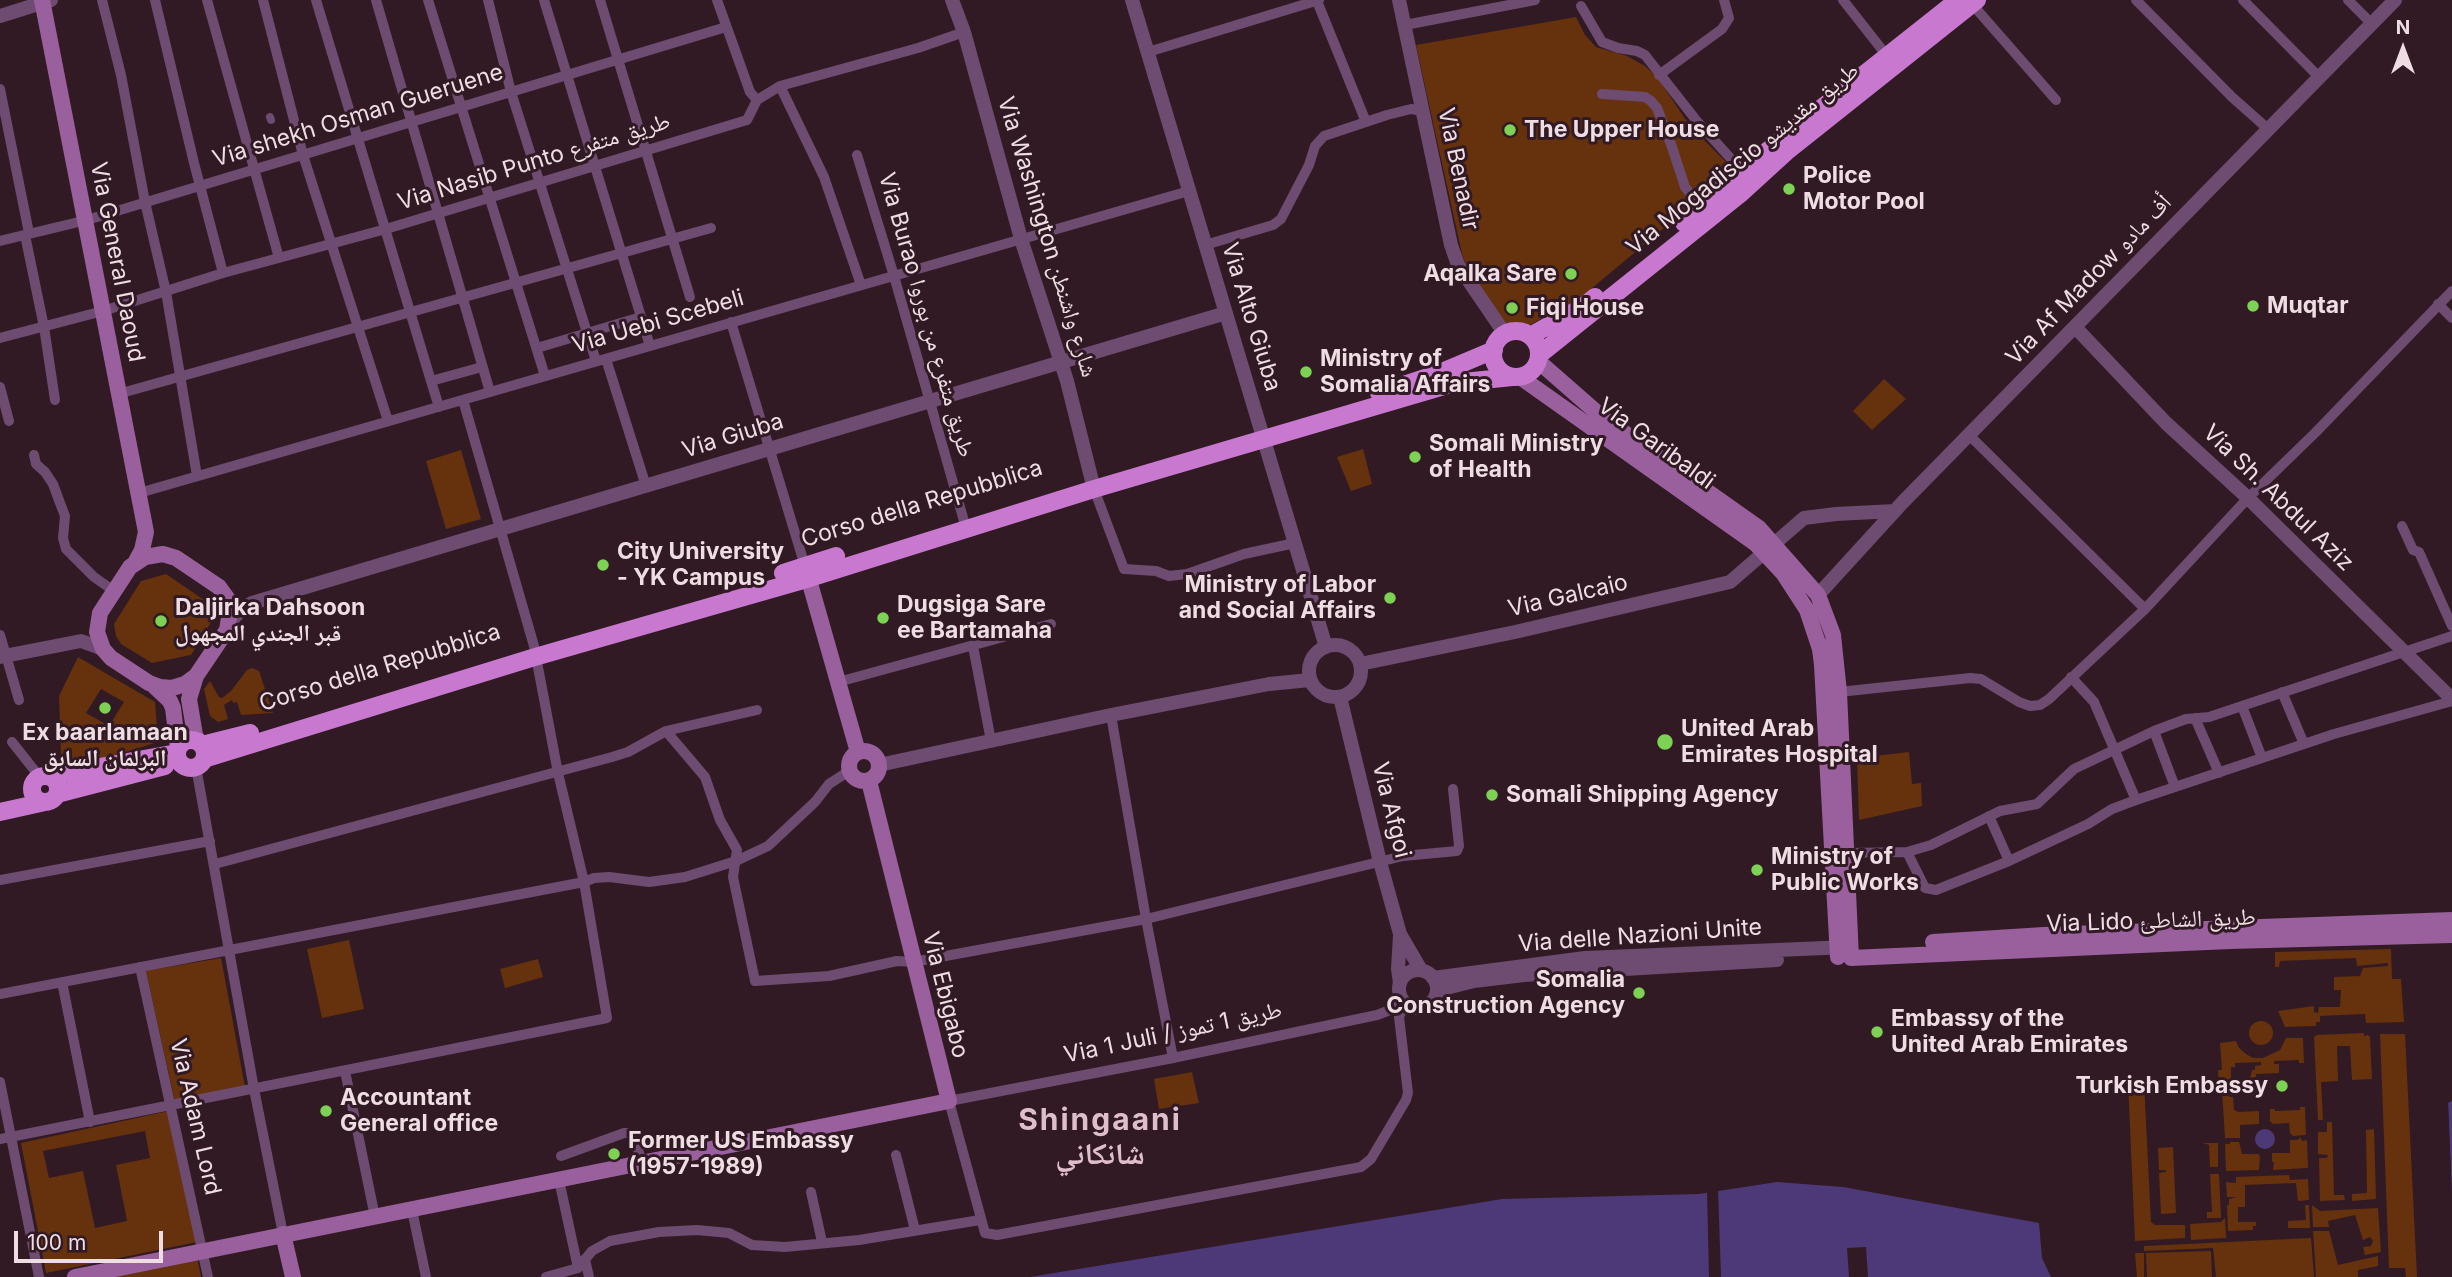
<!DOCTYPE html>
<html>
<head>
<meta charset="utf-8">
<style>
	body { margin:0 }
	#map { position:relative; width:2452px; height:1277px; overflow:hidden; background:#311a24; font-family:Inter,sans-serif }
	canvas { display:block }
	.north { position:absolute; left:2368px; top:14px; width:70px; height:70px; -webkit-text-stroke:5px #311a24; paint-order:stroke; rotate:0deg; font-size:19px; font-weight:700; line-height:28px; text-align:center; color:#eedde3 }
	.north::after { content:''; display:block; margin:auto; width:24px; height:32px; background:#eedde3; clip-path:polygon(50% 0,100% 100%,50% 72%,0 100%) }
	.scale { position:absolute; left:14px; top:1231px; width:149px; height:32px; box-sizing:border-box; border:4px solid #eedde3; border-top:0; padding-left:9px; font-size:21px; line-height:24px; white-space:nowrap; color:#eedde3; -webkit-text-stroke:5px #311a24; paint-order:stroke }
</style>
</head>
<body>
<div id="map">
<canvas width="2452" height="1277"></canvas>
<div class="north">N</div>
<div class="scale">100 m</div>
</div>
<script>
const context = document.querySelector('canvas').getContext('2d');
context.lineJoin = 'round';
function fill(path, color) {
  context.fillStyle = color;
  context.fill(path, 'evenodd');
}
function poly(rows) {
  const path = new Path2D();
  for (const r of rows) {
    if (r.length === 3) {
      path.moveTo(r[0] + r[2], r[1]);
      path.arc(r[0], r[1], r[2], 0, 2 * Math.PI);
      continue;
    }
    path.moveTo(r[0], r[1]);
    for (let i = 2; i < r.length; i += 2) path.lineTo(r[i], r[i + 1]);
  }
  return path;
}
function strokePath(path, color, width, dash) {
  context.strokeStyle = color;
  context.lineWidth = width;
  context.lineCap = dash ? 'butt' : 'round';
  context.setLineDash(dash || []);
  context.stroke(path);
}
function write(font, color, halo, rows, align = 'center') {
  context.font = font + ' Inter,"Noto Naskh Arabic",sans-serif';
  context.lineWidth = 6;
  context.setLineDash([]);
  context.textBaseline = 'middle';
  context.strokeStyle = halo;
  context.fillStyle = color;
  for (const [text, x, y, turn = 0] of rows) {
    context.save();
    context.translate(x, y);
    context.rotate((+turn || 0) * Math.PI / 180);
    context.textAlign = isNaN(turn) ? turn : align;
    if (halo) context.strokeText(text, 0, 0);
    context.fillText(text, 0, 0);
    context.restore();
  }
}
fill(poly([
	[1576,17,1585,35,1596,47,1627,56,1645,66,1657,77,1690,126,1734,170,1580,298,1526,327,1508,327,1469,274,1462,254,1416,45],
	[1884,379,1906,399,1872,430,1853,411],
	[1363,449,1372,484,1351,491,1337,457],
	[461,450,481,519,446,529,426,461],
	[166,574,207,602,212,609,213,619,191,655,152,663,121,644,116,636,114,624,141,581],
	[78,657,155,702,158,742,86,764,61,756,59,696],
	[101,689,124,702,109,726,86,713],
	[252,668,259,671,273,713,241,715,237,702,233,703,232,700,224,705,228,719,218,722,210,716,204,689,210,681,219,697,222,698,231,691,247,670],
	[1909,752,1912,784,1921,783,1922,806,1859,820,1857,758],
	[349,940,364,1009,322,1018,307,949],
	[2391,949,2392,979,2401,979,2404,1022,2366,1023,2365,1014,2320,1016,2320,1022,2316,1022,2316,1026,2285,1027,2278,1011,2314,1006,2314,1012,2318,1013,2319,1007,2340,1007,2341,990,2334,990,2334,977,2360,976,2363,968,2388,966,2388,963,2357,966,2356,958,2280,961,2279,967,2275,967,2275,952],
	[221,958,245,1087,175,1102,146,971],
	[538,959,543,977,505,988,500,969],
	[2261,1033,12],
	[2364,1033,2364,1036,2368,1035,2370,1037,2372,1079,2352,1080,2350,1046,2337,1046,2338,1081,2321,1082,2323,1120,2318,1120,2314,1037,2317,1035],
	[2380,1034,2405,1034,2417,1277,2406,1277,2405,1268,2389,1268],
	[2286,1038,2303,1038,2304,1063,2299,1063,2299,1060,2274,1061,2274,1064,2279,1064,2279,1073,2256,1074,2257,1096,2253,1096,2251,1092,2250,1078,2252,1070,2255,1070,2255,1066,2261,1065,2261,1062,2235,1063,2235,1067,2231,1067,2231,1079,2228,1080,2229,1097,2233,1097,2234,1110,2238,1112,2259,1111,2259,1124,2240,1125,2240,1138,2225,1138,2222,1090,2219,1089,2218,1070,2222,1070,2220,1043,2236,1041,2239,1048,2246,1054,2253,1058,2263,1058,2280,1050],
	[1192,1072,1199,1103,1159,1109,1154,1079],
	[2144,1081,2151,1222,2155,1225,2185,1225,2185,1238,2135,1241,2128,1082],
	[2300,1107,2305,1107,2306,1135,2293,1136,2290,1133,2289,1123,2273,1124,2270,1121,2270,1109,2275,1109,2275,1111,2300,1110],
	[169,1111,197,1242,46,1273,21,1143],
	[145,1131,150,1158,116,1165,127,1221,95,1228,83,1171,49,1178,43,1151],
	[2327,1122,2332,1122,2334,1195,2344,1195,2345,1200,2320,1201,2319,1158,2327,1158,2328,1155,2318,1154,2318,1132,2327,1132],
	[2374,1129,2376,1199,2352,1201,2352,1194,2367,1193,2366,1130],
	[2300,1137,2302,1141,2307,1140,2308,1168,2273,1170,2274,1163,2272,1161,2272,1153,2290,1153,2290,1140,2298,1140],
	[2230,1142,2239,1142,2242,1154,2258,1154,2260,1156,2259,1170,2226,1171,2225,1144,2230,1144],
	[2203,1143,2218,1143,2218,1167,2210,1167,2209,1145],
	[2173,1147,2176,1213,2161,1214,2159,1173,2166,1172,2166,1170,2159,1170,2158,1148],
	[2210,1174,2219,1174,2221,1218,2207,1218,2207,1212,2212,1212],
	[2289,1175,2290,1180,2308,1179,2309,1200,2298,1201,2296,1183,2245,1185,2245,1207,2238,1207,2238,1222,2256,1222,2256,1226,2253,1226,2253,1230,2228,1231,2227,1205,2229,1205,2229,1199,2237,1197,2227,1197,2226,1182,2236,1183,2236,1177],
	[2305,1205,2309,1205,2310,1228,2288,1228,2288,1221,2306,1220],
	[2312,1205,2320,1211,2378,1208,2381,1252,2365,1255,2363,1247,2371,1246,2373,1241,2370,1237,2363,1240,2355,1215,2328,1221,2329,1227,2313,1227],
	[2225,1218,2226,1238,2191,1240,2190,1224,2221,1222],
	[2313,1231,2329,1231,2338,1265,2378,1256,2378,1266,2358,1270,2358,1277,2316,1277],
	[2311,1238,2314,1277,2216,1277,2213,1248,2144,1251,2144,1246],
	[2211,1251,2212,1277,2147,1277,2146,1253],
	[2135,1253,2144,1253,2144,1277,2137,1277],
	[197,1257,201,1277,98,1277]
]), '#66310d');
fill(poly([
	[2452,1101,2452,1198,2448,1103],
	[2265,1139,10],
	[1777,1182,1843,1187,2039,1223,2042,1258,2051,1277,1030,1277,1502,1199,1699,1194]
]), '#4d3978');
fill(poly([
	[2448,1103,2452,1198,2452,1201,2449,1198,2444,1104],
	[1718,1188,1721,1277,1709,1277,1707,1190],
	[1866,1247,1868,1277,1849,1277,1847,1248]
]), '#311a24');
strokePath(poly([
	[270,117,271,120]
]), '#6e4b71', 8);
strokePath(poly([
	[102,0,121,75,145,202,166,292,197,476],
	[155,0,194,163,223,273],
	[207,0,279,258],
	[263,0,303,155,388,421],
	[316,0,431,381],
	[376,0,490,392],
	[428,0,545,376],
	[488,0,511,92,596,361],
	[544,0,650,346],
	[600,0,690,297],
	[717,0,750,92,757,100],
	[1843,0,1887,56],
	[2136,0,2232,97,2268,129],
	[2243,0,2318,76],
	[2348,0,2372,24],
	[1317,1,1366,122],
	[1972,4,2056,100],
	[1581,6,1602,42,1618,48,1637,51,1645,55,1696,120,1742,171],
	[1405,25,1535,0],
	[1148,52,1319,0],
	[1659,75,1722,29,1729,18,1724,0],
	[780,86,824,177,861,285],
	[0,89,29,233],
	[1602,94,1645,97,1651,101,1657,108,1672,147,1685,187,1703,210],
	[857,155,894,276,966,528],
	[25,235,44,327,55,400],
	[0,241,87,220,726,27],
	[1205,245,1273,225,1281,219,1309,165,1315,146,1324,136,1387,115,1411,109,1423,111],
	[2438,304,2452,318],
	[731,322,805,566],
	[0,338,103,311,223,273,386,229,747,120,757,100,780,86,918,48,964,32],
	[537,348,641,317],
	[606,359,646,486],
	[0,387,9,421],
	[118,394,711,228],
	[439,407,431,381,482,367],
	[1969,435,2145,609],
	[34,455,36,464,45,472,53,484,60,503,65,516,63,538,66,549,94,577,114,591],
	[1094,489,1124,569,1156,571,1169,576,1187,574,1244,554,1295,543],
	[139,493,1189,191],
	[2402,526,2413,550,2419,552,2452,626],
	[0,635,19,700],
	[973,646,991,741],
	[2071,677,2094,702,2136,800],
	[838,682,1051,624],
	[1839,692,1970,678,1981,679,2019,702,2030,706,2040,705,2049,699,2145,609,2248,498,2316,432,2452,291],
	[2282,692,2304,744],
	[2242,706,2262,758],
	[1111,715,1146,919,1173,1058],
	[2195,718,2219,773],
	[666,731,705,777,720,820,737,850,733,877,755,981,829,976,897,961,913,962,1146,919,1403,856,1457,851,1459,846,1453,789],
	[2154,731,2175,787],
	[12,742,39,776],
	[196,767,254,1089,283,1234],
	[1989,816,2009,861],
	[1907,852,1925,888,1936,890,2009,861,2088,824,2112,809,2136,800,2334,734,2452,701],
	[1847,853,1907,852,1931,845,2000,811,2037,804,2074,769,2154,731,2186,719,2209,717,2452,636],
	[215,864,612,757,628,752,666,731,757,710],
	[0,880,210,841],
	[140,967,208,1277],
	[62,982,90,1122],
	[0,994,584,882,594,878,609,877,649,882,685,877,736,861,768,846,815,802,829,784,849,771],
	[1402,1000,1390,1010,1377,1015,1173,1058,949,1101,985,1233,997,1235,1361,1167,1371,1159,1406,1100,1408,1093,1399,1017,1405,1004],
	[345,1071,375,1217],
	[0,1082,39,1277],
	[0,1139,607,1018,584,882,558,773,534,646,463,400],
	[896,1155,915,1230],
	[561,1156,624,1133,630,1133,634,1136,642,1163],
	[559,1180,578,1268],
	[811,1192,822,1242],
	[412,1210,426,1277],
	[585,1259,589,1277],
	[546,1277,578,1268,592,1251,610,1241,659,1232,697,1230,729,1233,752,1245,785,1247,859,1240,980,1220]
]), '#6e4b71', 10);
strokePath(poly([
	[952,0,964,32,1021,239,1067,381,1094,489],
	[1132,0,1326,647],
	[1399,0,1451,245,1458,265,1505,334],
	[0,16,51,0],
	[2075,327,2166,423,2248,498,2452,699],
	[1818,595,1902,503,2395,0],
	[229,623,242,609,252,603,1226,313],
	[1335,671,26],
	[0,657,81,641,103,649],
	[1360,664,1515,632,1730,582,1804,518,1836,514,1895,511],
	[1340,697,1380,862,1400,934,1421,970],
	[879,765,1111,715,1269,684,1310,680],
	[1418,989,19],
	[1433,978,1585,958,1849,947],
	[1400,983,1398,969,1400,935],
	[1438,990,1474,981,1524,975,1777,960]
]), '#6e4b71', 14);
strokePath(poly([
	[42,0,146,532,142,550,135,563],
	[1538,361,1602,417,1759,528,1818,595,1833,635,1839,692,1851,958,2230,941,2452,935],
	[1520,377,1756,544,1783,573,1807,610,1820,649,1822,665,1838,957],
	[163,554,176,558,219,587,227,598,230,612,227,630,196,676,185,684,172,688,160,687,149,683,111,658,103,649,97,632,100,613,130,567,145,557,163,554],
	[805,566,858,752],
	[196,676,189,699,195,735,199,742],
	[154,686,170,701,173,708,178,749],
	[864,766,15],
	[1933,942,2044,935,2452,920],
	[283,1234,293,1277],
	[75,1277,949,1101,869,781]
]), '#99609d', 16);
strokePath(poly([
	[1684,223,1742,171,1958,0],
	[1516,354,23],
	[1530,336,1584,306,1595,297],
	[1539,355,1740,194,1786,152,1977,0],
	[1379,393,1437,374,1494,350],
	[783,573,836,556],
	[191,754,14],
	[202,745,250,733],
	[204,759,535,657,810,578,1094,489,1454,383,1512,377],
	[45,789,13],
	[50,776,177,753],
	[57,794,165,766],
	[0,812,45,802]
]), '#c878cf', 18);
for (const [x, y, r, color] of [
	[1510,130,7,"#7dd154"],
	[1789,189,7,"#7dd154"],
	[1571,274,7,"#7dd154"],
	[2253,306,7,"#7dd154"],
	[1512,308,7,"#7dd154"],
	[1306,372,7,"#7dd154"],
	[1415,457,7,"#7dd154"],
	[603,565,7,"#7dd154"],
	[1390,598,7,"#7dd154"],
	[883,618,7,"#7dd154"],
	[161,621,7,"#7dd154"],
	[105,708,7,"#7dd154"],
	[1665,742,9,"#7dd154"],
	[1492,795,7,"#7dd154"],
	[1757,870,7,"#7dd154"],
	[1639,993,7,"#7dd154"],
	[1877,1032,7,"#7dd154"],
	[2282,1086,7,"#7dd154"],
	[326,1111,7,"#7dd154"],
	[614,1154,7,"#7dd154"]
]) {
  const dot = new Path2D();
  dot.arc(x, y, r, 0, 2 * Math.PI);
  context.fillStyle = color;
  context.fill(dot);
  strokePath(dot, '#311a24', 2.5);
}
write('23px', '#eedde3', '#311a24', [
	["Via shekh Osman Gueruene",358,116,-17],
	["Via Mogadiscio طريق مقديشو",1743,159,-39],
	["Via Nasib Punto طريق متفرع",534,162,-17],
	["Via Benadir",1458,169,78],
	["Via Washington شارع واشنطن",1047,237,73],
	["Via General Daoud",117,262,79],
	["Via Af Madow أف مادو",2089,280,-46],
	["Via Burao طريق متفرع من بوروا",926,315,74],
	["Via Alto Giuba",1251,317,73],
	["Via Uebi Scebeli",658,322,-16],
	["Via Giuba",733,436,-17],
	["Via Garibaldi",1656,444,36],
	["Via Sh. Abdul Aziz",2278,498,44],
	["Corso della Repubblica",922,504,-17],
	["Via Galcaio",1568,596,-13],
	["Corso della Repubblica",380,668,-17],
	["Via Afgoi",1391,810,76],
	["Via Lido طريق الشاطئ",2151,921,-2],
	["Via delle Nazioni Unite",1640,936,-4],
	["Via Ebigabo",945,995,76],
	["Via 1 Juli / طريق 1 تموز",1173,1033,-12],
	["Via Adam Lord",195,1117,77]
]);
write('bold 23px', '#eedde3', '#311a24', [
	["The Upper House",1524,130],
	["Police",1803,176],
	["Motor Pool",1803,202],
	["Aqalka Sare",1557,274,"right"],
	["Muqtar",2267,306],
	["Fiqi House",1526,308],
	["Ministry of",1320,359],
	["Somalia Affairs",1320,385],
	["Somali Ministry",1429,444],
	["of Health",1429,470],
	["City University",617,552],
	["- YK Campus",617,578],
	["Ministry of Labor",1376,585,"right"],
	["and Social Affairs",1376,611,"right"],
	["Dugsiga Sare",897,605],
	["ee Bartamaha",897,631],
	["Daljirka Dahsoon",175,608],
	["قبر الجندي المجهول",175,634],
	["United Arab",1681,729],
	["Emirates Hospital",1681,755],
	["Ex baarlamaan",105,733,"center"],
	["البرلمان السابق",105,759,"center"],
	["Somali Shipping Agency",1506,795],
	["Ministry of",1771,857],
	["Public Works",1771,883],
	["Somalia",1625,980,"right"],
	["Construction Agency",1625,1006,"right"],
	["Embassy of the",1891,1019],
	["United Arab Emirates",1891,1045],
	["Turkish Embassy",2268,1086,"right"],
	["Accountant",340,1098],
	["General office",340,1124],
	["Former US Embassy",628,1141],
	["(1957-1989)",628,1167]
], 'left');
context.letterSpacing = '2px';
write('bold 30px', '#debeca', '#311a24', [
	["Shingaani",1100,1121],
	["شانكاني",1100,1155]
]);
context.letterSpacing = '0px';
</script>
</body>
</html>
